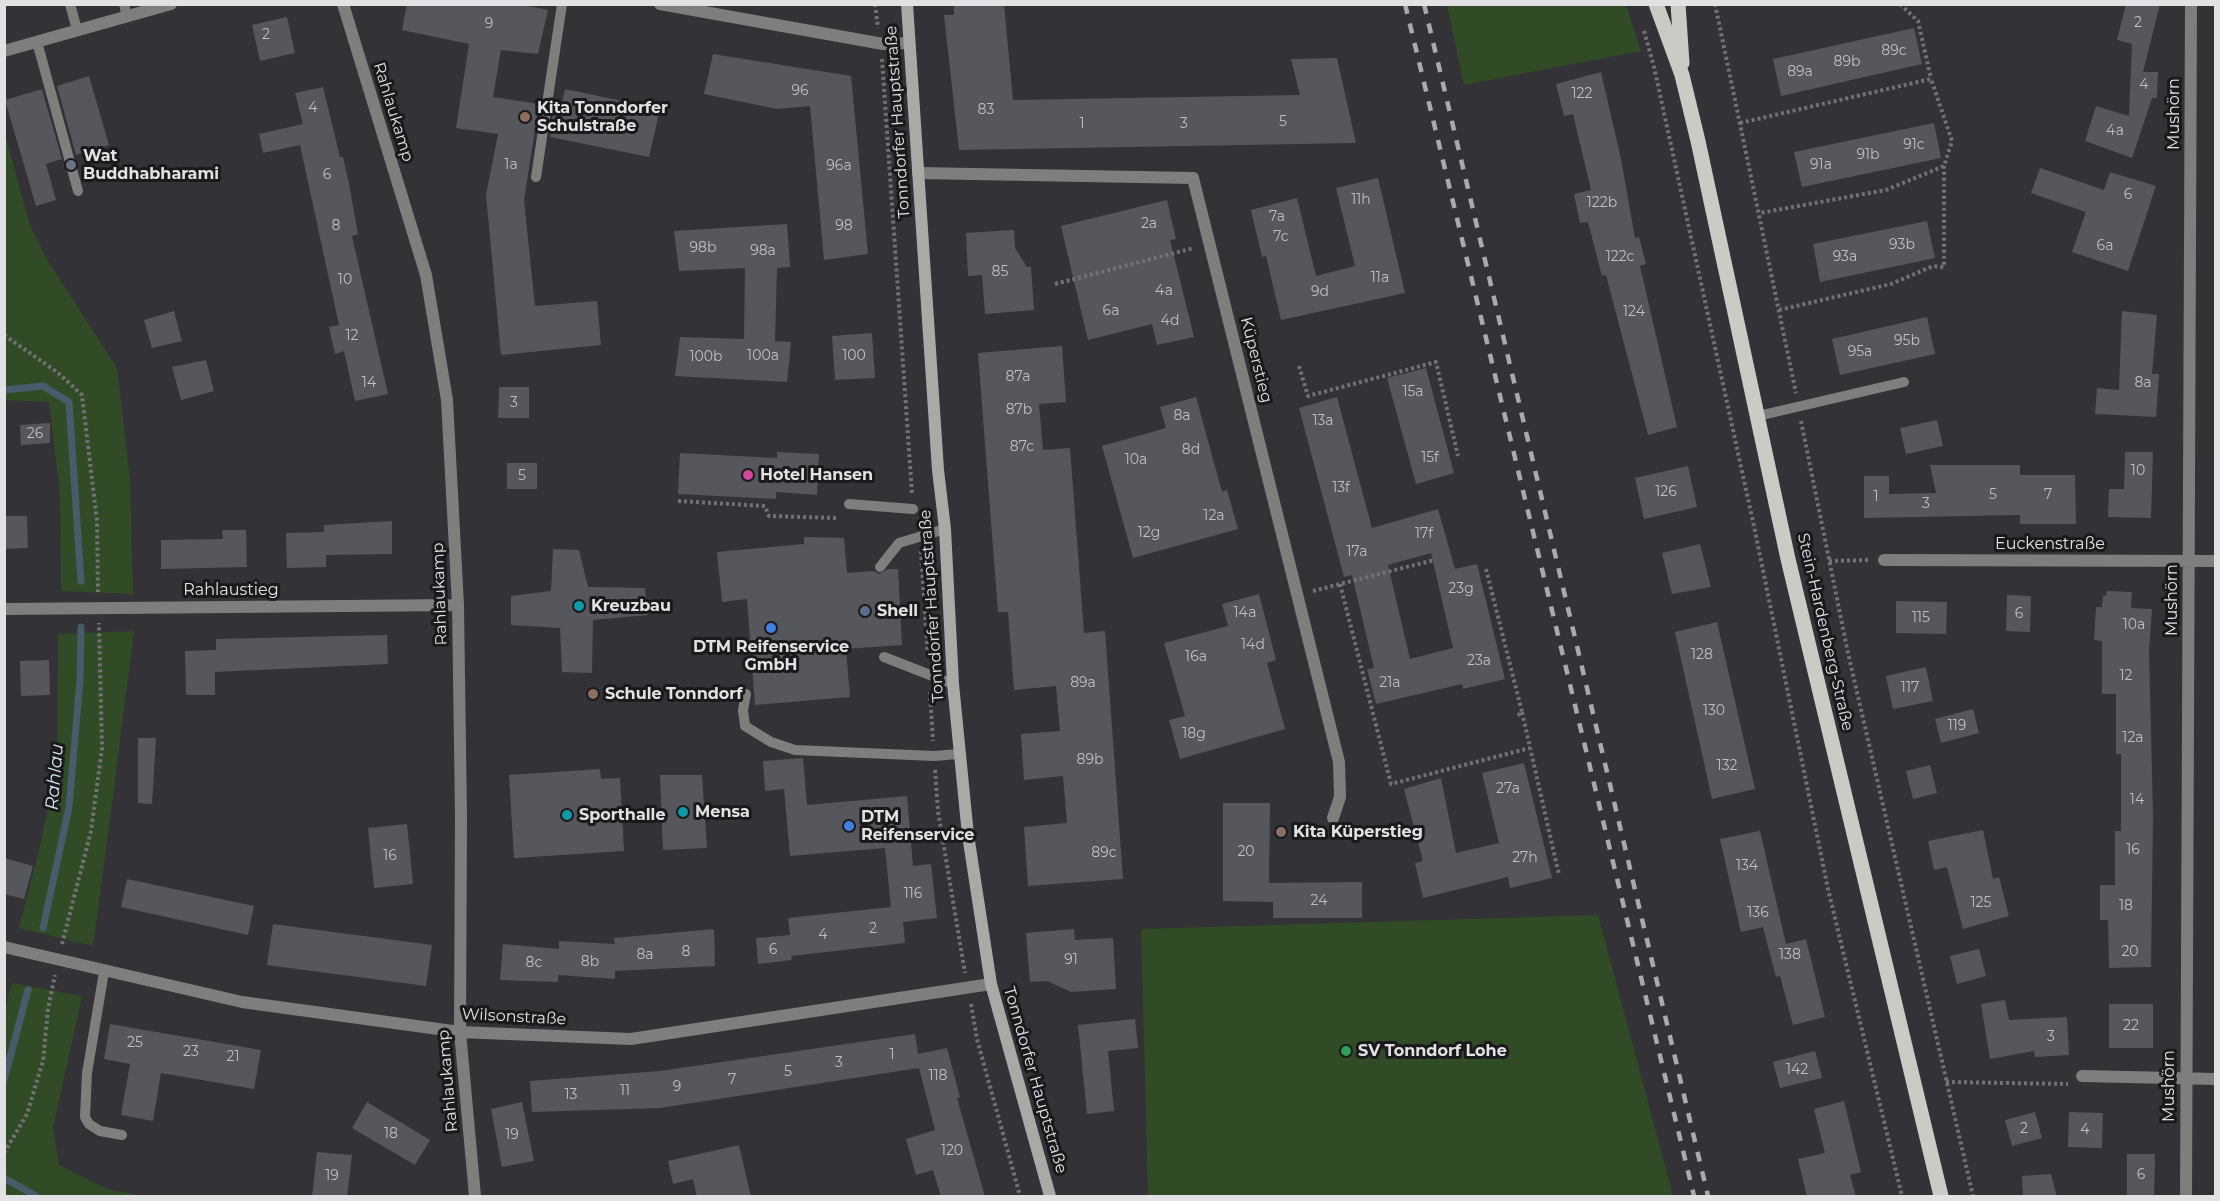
<!DOCTYPE html>
<html>
<head>
<meta charset="utf-8">
<style>
	body { margin:0 }
	#map { position:relative; width:2220px; height:1201px; overflow:hidden; background:#323237; font-family:Montserrat,sans-serif }
	canvas { display:block }
	.frame { position:absolute; inset:0; border:6px solid #e2e2e5; pointer-events:none }
</style>
</head>
<body>
<div id="map">
<canvas width="2220" height="1201"></canvas>
<div class="frame"></div>
</div>
<script>
const context = document.querySelector('canvas').getContext('2d');
context.lineJoin = 'round';
function fill(path, color) {
  context.fillStyle = color;
  context.fill(path, 'evenodd');
}
function poly(rows) {
  const path = new Path2D();
  for (const r of rows) {
    path.moveTo(r[0], r[1]);
    for (let i = 2; i < r.length; i += 2) path.lineTo(r[i], r[i + 1]);
  }
  return path;
}
function strokePath(path, color, width, dash) {
  context.strokeStyle = color;
  context.lineWidth = width;
  context.lineCap = dash ? 'butt' : 'round';
  context.setLineDash(dash || []);
  context.stroke(path);
}
function write(font, color, halo, rows, align = 'center') {
  context.font = font + ' Montserrat,sans-serif';
  context.lineWidth = 6;
  context.setLineDash([]);
  context.textBaseline = 'middle';
  context.strokeStyle = halo;
  context.fillStyle = color;
  for (const [text, x, y, turn = 0] of rows) {
    context.save();
    context.translate(x, y);
    context.rotate((+turn || 0) * Math.PI / 180);
    context.textAlign = isNaN(turn) ? turn : align;
    if (halo) context.strokeText(text, 0, 0);
    context.fillText(text, 0, 0);
    context.restore();
  }
}
fill(poly([
	[1447,5,1626,5,1641,51,1464,85],
	[5,134,30,226,48,261,117,368,130,479,133,594,61,591,60,494,49,402,5,400],
	[134,631,108,835,93,946,19,928,39,851,57,763,58,634],
	[1598,915,1673,1196,1148,1196,1141,929],
	[12,983,82,996,53,1128,59,1165,107,1189,143,1196,5,1196,4,1011]
]), '#314b27');
strokePath(poly([
	[4,390,43,386,69,402,81,581],
	[43,928,69,807,80,680,81,627],
	[4,1080,28,990],
	[4,1178,36,1196]
]), '#475b6a', 7);
fill(poly([
	[407,4,519,4,548,10,538,54,501,50,493,97,539,104,524,200,535,306,597,301,601,345,501,355,486,195,498,134,456,128,469,44,402,30],
	[954,4,1004,4,1013,100,1300,95,1291,59,1337,58,1356,143,959,150,944,15,954,15],
	[2126,4,2160,4,2143,72,2158,72,2157,98,2152,98,2132,158,2085,141,2096,106,2129,116,2132,44,2117,40],
	[287,17,295,53,260,61,252,25],
	[1914,28,1922,64,1781,96,1773,59],
	[713,54,851,76,868,254,824,260,810,106,777,109,704,94],
	[1601,72,1621,159,1635,238,1639,237,1646,264,1640,266,1677,427,1648,435,1606,275,1602,276,1588,222,1580,223,1574,194,1591,190,1573,114,1564,116,1556,84],
	[89,76,109,145,76,155,57,86],
	[323,87,340,157,343,157,349,184,358,234,352,236,388,394,355,401,344,351,335,354,329,327,339,325,300,145,263,153,259,134,303,124,295,93],
	[565,89,660,109,649,157,550,137,554,106,561,107],
	[39,90,42,90,62,159,46,164,56,200,36,206,5,100],
	[1934,123,1941,158,1802,187,1794,152],
	[2040,168,2104,190,2110,172,2156,186,2128,271,2072,252,2086,212,2031,193],
	[1378,178,1405,293,1281,320,1266,256,1262,257,1251,210,1297,198,1316,276,1355,266,1336,188],
	[1167,200,1176,239,1170,240,1194,337,1157,345,1152,324,1088,340,1061,226],
	[1927,221,1935,258,1820,282,1813,244],
	[787,224,790,267,777,268,775,341,791,342,787,382,675,376,680,337,744,339,745,268,679,271,674,231],
	[1014,230,1015,248,1027,267,1031,267,1034,310,985,314,982,275,968,276,966,233],
	[174,311,182,341,152,348,144,320],
	[2122,311,2157,315,2152,374,2159,374,2156,417,2095,414,2097,388,2119,390],
	[1927,317,1935,354,1840,375,1832,339],
	[872,333,875,378,835,380,832,336],
	[1062,346,1066,402,1039,404,1043,450,1070,448,1084,633,1105,631,1123,879,1028,886,1024,827,1067,823,1063,776,1024,780,1021,734,1060,731,1056,686,1014,690,1008,612,998,612,978,353],
	[206,360,214,391,181,400,172,367],
	[1426,368,1454,473,1416,484,1387,378],
	[499,387,529,387,529,418,498,418],
	[1196,397,1222,492,1227,490,1238,529,1133,558,1102,446,1166,428,1160,407],
	[1337,397,1372,528,1438,509,1455,569,1477,564,1505,679,1463,689,1462,684,1376,704,1367,669,1374,668,1352,575,1344,577,1299,408],
	[1431,553,1453,648,1410,659,1388,565],
	[1937,420,1943,446,1906,454,1900,428],
	[50,423,50,443,21,445,20,425],
	[777,452,819,454,817,495,776,492,776,499,678,494,680,453,777,458],
	[2125,452,2153,452,2151,518,2108,517,2109,489,2124,489],
	[507,463,537,463,537,489,507,489],
	[1930,465,2020,465,2020,475,2075,475,2076,524,2020,524,2020,515,1864,518,1864,476,1889,476,1889,494,1936,493],
	[1688,466,1697,507,1644,519,1635,478],
	[4,516,27,516,28,548,4,549],
	[392,521,392,554,326,555,326,567,287,568,286,533,324,532,324,525],
	[222,530,246,530,247,567,161,569,161,540,223,539],
	[804,537,844,538,847,573,874,571,879,574,888,569,898,569,902,645,846,649,850,697,755,705,747,599,722,602,717,552,804,544],
	[1700,544,1711,587,1672,594,1662,553],
	[553,549,579,550,588,587,645,588,648,615,593,620,592,673,562,672,560,628,511,625,511,596,551,591],
	[2107,591,2132,592,2131,608,2152,609,2149,651,2153,815,2151,967,2109,968,2108,920,2100,920,2100,885,2115,885,2115,831,2121,831,2121,754,2116,754,2116,694,2102,694,2102,641,2094,640,2096,607,2102,607,2103,596,2106,596],
	[1259,594,1276,660,1267,663,1285,729,1180,759,1169,720,1185,716,1164,643,1228,626,1222,604],
	[2007,595,2031,596,2030,632,2006,631],
	[1896,601,1947,602,1946,634,1896,633],
	[1717,622,1755,789,1712,799,1675,632],
	[387,635,388,664,215,672,215,695,186,695,185,651,216,650,216,639],
	[49,660,50,695,21,696,20,661],
	[1926,667,1933,701,1893,709,1886,676],
	[1973,709,1979,733,1941,743,1935,719],
	[138,738,156,738,152,804,138,803],
	[803,758,807,805,907,796,913,866,931,864,937,918,903,922,905,943,791,956,792,960,758,964,756,938,790,935,788,918,891,907,885,848,790,856,784,789,765,791,763,761],
	[1524,763,1552,878,1510,888,1508,877,1423,898,1415,863,1423,861,1404,789,1441,778,1456,853,1499,843,1482,773],
	[1930,765,1937,793,1913,799,1906,771],
	[600,769,601,779,620,778,624,851,514,858,509,775],
	[660,775,702,775,707,848,663,850],
	[1223,803,1270,803,1269,883,1362,882,1362,918,1273,918,1273,902,1223,901],
	[407,824,413,884,374,888,368,828],
	[1983,830,1993,879,1999,877,2009,916,1963,929,1947,867,1934,870,1928,841],
	[1760,831,1786,944,1806,939,1825,1017,1793,1025,1780,976,1776,977,1763,927,1741,932,1720,839],
	[4,858,33,866,24,899,4,894],
	[127,879,254,906,248,935,121,907],
	[273,924,432,945,426,986,267,965],
	[714,929,715,966,615,971,615,979,558,975,558,982,500,980,503,944,559,949,559,941,615,944,614,938],
	[1074,929,1075,940,1113,938,1116,989,1071,992,1047,981,1030,982,1026,933],
	[1979,949,1986,976,1957,984,1950,956],
	[2005,1000,2009,1020,2067,1017,2069,1055,2035,1057,2034,1051,1990,1059,1981,1004],
	[2109,1004,2153,1004,2153,1048,2109,1048],
	[1135,1019,1138,1048,1108,1051,1114,1111,1087,1114,1078,1025],
	[110,1024,261,1050,254,1089,161,1073,153,1121,121,1115,130,1064,104,1059],
	[915,1034,918,1054,947,1048,960,1097,957,1098,985,1197,941,1197,933,1170,916,1175,906,1139,935,1130,919,1068,660,1108,532,1112,530,1081,660,1071],
	[1815,1051,1822,1078,1780,1088,1773,1062],
	[1844,1101,1861,1172,1850,1175,1856,1197,1807,1197,1798,1159,1825,1153,1814,1109],
	[367,1102,430,1140,415,1165,352,1128],
	[522,1102,534,1161,502,1167,491,1109],
	[2035,1112,2042,1138,2012,1146,2005,1120],
	[2069,1112,2103,1113,2102,1148,2068,1147],
	[739,1145,751,1197,697,1197,693,1179,673,1184,668,1161],
	[317,1152,352,1155,347,1197,312,1197],
	[2127,1154,2155,1154,2154,1197,2127,1197],
	[2051,1174,2057,1197,2023,1197,2022,1176]
]), '#56575c');
strokePath(poly([
	[875,4,878,28],
	[1715,4,1796,393],
	[1900,4,1918,21,1931,79],
	[1644,31,1654,67,1755,531,1828,889,1902,1196],
	[882,59,912,494],
	[1740,123,1931,79,1952,141,1944,166,1886,190,1760,213],
	[1055,284,1194,248],
	[1779,310,1891,284,1933,266,1944,267,1944,166],
	[4,335,57,372,82,395,97,521,98,592],
	[1299,366,1308,396,1436,362,1458,456],
	[1801,421,1848,653,1973,1196],
	[678,501,765,506,769,516,839,518],
	[921,551,928,658],
	[1829,561,1869,560],
	[1486,569,1522,712,1516,717],
	[1340,584,1391,784,1530,748],
	[1313,591,1434,560],
	[930,692,933,741],
	[1522,712,1559,875],
	[935,770,938,811,965,973],
	[62,944,91,831,102,748,99,623],
	[971,1004,977,1039,1020,1196],
	[1946,1082,2068,1084],
	[4,1153,27,1114,43,1061,48,1009,55,975]
]), '#727276', 4, [3, 3]);
strokePath(poly([
	[70,4,77,30],
	[124,4,127,17],
	[37,42,78,191],
	[536,177,562,4],
	[1758,416,1904,382],
	[849,504,913,509],
	[880,567,899,543,945,529],
	[884,657,953,684],
	[746,694,743,710,745,726,771,742,795,750,934,756,958,754],
	[104,972,87,1073,85,1117,89,1124,100,1131,122,1135]
]), '#7f7e7c', 10);
strokePath(poly([
	[343,4,426,275,447,400,458,605,461,816,460,1032,475,1196],
	[660,4,883,44,909,43],
	[4,51,171,4],
	[918,173,1193,178,1339,762,1340,797,1333,818],
	[1884,560,2216,561],
	[4,609,458,605],
	[4,947,242,1002,460,1032,631,1039,991,984],
	[2082,1076,2216,1079],
	[2186,1196,2191,4]
]), '#7f7e7c', 12);
strokePath(poly([
	[907,4,938,470,945,529,953,684,968,835,991,984,1050,1196]
]), '#aaa9a5', 12);
strokePath(poly([
	[1656,4,1682,75,1698,141,1788,559,1941,1196],
	[1678,4,1682,63]
]), '#cccac5', 15);
strokePath(poly([
	[1405,4,1694,1196],
	[1424,4,1708,1196]
]), '#aaaaad', 4.5, [10, 10]);
for (const [x, y, r, color] of [
	[525,117,6,"#8d6e63"],
	[71,165,6,"#6b7280"],
	[748,475,6,"#d1479c"],
	[579,606,6,"#0f9aa8"],
	[865,611,6,"#5c6f8a"],
	[771,628,6,"#3f7fe0"],
	[593,694,6,"#8d6e63"],
	[683,812,6,"#0f9aa8"],
	[567,815,6,"#0f9aa8"],
	[849,826,6,"#3f7fe0"],
	[1281,832,6,"#8d6e63"],
	[1346,1051,6,"#2e9e5b"]
]) {
  const dot = new Path2D();
  dot.arc(x, y, r, 0, 2 * Math.PI);
  context.fillStyle = color;
  context.fill(dot);
  strokePath(dot, '#1a1a1c', 2);
}
write('14px', '#bfbfc3', null, [
	["2",2138,23],
	["9",489,24],
	["2",266,35],
	["89c",1894,51],
	["89b",1847,62],
	["89a",1800,72],
	["4",2144,85],
	["96",800,91],
	["122",1582,94],
	["4",313,108],
	["83",986,110],
	["5",1283,122],
	["1",1082,124],
	["3",1184,124],
	["4a",2115,131],
	["91c",1914,145],
	["91b",1868,155],
	["1a",511,165],
	["91a",1821,165],
	["96a",839,166],
	["6",327,175],
	["6",2128,195],
	["11h",1361,200],
	["122b",1602,203],
	["7a",1277,217],
	["2a",1149,224],
	["8",336,226],
	["98",844,226],
	["7c",1281,237],
	["93b",1902,245],
	["6a",2105,246],
	["98b",703,248],
	["98a",763,251],
	["122c",1620,257],
	["93a",1845,257],
	["85",1000,272],
	["11a",1380,278],
	["10",345,280],
	["4a",1164,291],
	["9d",1320,292],
	["6a",1111,311],
	["124",1634,312],
	["4d",1170,321],
	["12",352,336],
	["95b",1907,341],
	["95a",1860,352],
	["100a",763,356],
	["100",854,356],
	["100b",706,357],
	["87a",1018,377],
	["14",369,383],
	["8a",2143,383],
	["15a",1413,392],
	["3",514,403],
	["87b",1019,410],
	["8a",1182,416],
	["13a",1323,421],
	["26",35,434],
	["87c",1022,447],
	["8d",1191,450],
	["15f",1430,458],
	["10a",1136,460],
	["10",2138,471],
	["5",522,476],
	["13f",1341,488],
	["126",1666,492],
	["5",1993,495],
	["7",2048,495],
	["1",1876,497],
	["3",1926,504],
	["12a",1214,516],
	["12g",1149,533],
	["17f",1424,534],
	["17a",1357,552],
	["23g",1461,589],
	["14a",1245,613],
	["6",2019,614],
	["115",1921,618],
	["10a",2134,625],
	["14d",1253,645],
	["128",1702,655],
	["16a",1196,657],
	["23a",1479,661],
	["12",2126,676],
	["89a",1083,683],
	["21a",1390,683],
	["117",1910,688],
	["130",1714,711],
	["119",1957,726],
	["18g",1194,734],
	["12a",2133,738],
	["89b",1090,760],
	["132",1727,766],
	["27a",1508,789],
	["14",2137,800],
	["16",2133,850],
	["20",1246,852],
	["89c",1104,853],
	["16",390,856],
	["27h",1525,858],
	["134",1747,866],
	["116",913,894],
	["24",1319,901],
	["125",1981,903],
	["18",2126,906],
	["136",1758,913],
	["2",873,929],
	["4",823,935],
	["6",773,950],
	["8",686,952],
	["20",2130,952],
	["8a",645,955],
	["138",1790,955],
	["91",1071,960],
	["8b",590,962],
	["8c",534,963],
	["22",2131,1026],
	["3",2051,1037],
	["25",135,1043],
	["23",191,1052],
	["1",892,1055],
	["21",233,1057],
	["3",839,1063],
	["142",1797,1070],
	["5",788,1072],
	["118",938,1076],
	["7",732,1080],
	["9",677,1087],
	["11",625,1091],
	["13",571,1095],
	["2",2024,1129],
	["4",2085,1130],
	["18",391,1134],
	["19",512,1135],
	["120",952,1151],
	["6",2141,1175],
	["19",332,1176]
]);
write('bold 16px', '#e2e2e5', '#1a1a1c', [
	["Kita Tonndorfer",537,108],
	["Schulstraße",537,126],
	["Wat",83,156],
	["Buddhabharami",83,174],
	["Hotel Hansen",760,475],
	["Kreuzbau",591,606],
	["Shell",877,611],
	["DTM Reifenservice",771,647,"center"],
	["GmbH",771,665,"center"],
	["Schule Tonndorf",605,694],
	["Mensa",695,812],
	["Sporthalle",579,815],
	["DTM",861,817],
	["Reifenservice",861,835],
	["Kita Küperstieg",1293,832],
	["SV Tonndorf Lohe",1358,1051]
], 'left');
write('16px', '#e2e2e5', '#1a1a1c', [
	["Rahlaukamp",393,112,73],
	["Mushörn",2174,114,-90],
	["Tonndorfer Hauptstraße",898,122,-94],
	["Küperstieg",1256,360,76],
	["Euckenstraße",2050,544],
	["Rahlaustieg",231,590],
	["Rahlaukamp",440,594,-92],
	["Mushörn",2172,600,-90],
	["Tonndorfer Hauptstraße",932,606,-94],
	["Stein-Hardenberg-Straße",1825,632,77],
	["Wilsonstraße",514,1017,3],
	["Tonndorfer Hauptstraße",1035,1080,74],
	["Rahlaukamp",448,1081,-95],
	["Mushörn",2169,1086,-90]
]);
write('italic 18px', '#d5e4f1', '#1a1a1c', [
	["Rahlau",55,777,-85]
]);
</script>
</body>
</html>
